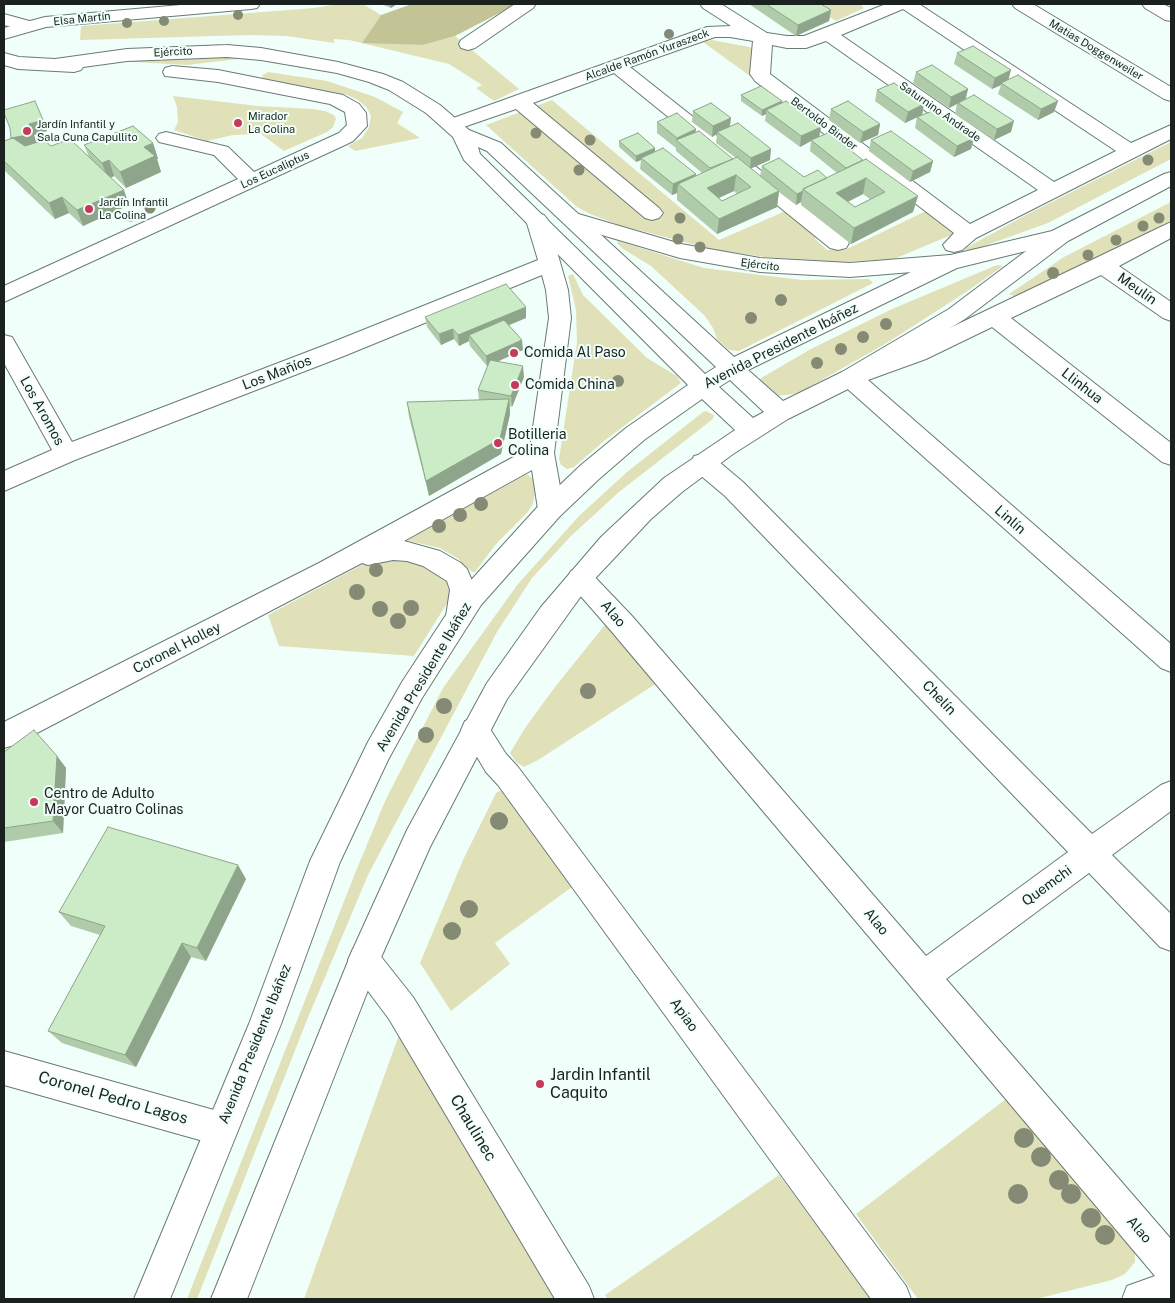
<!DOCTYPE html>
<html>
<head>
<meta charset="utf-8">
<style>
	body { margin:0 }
	#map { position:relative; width:1175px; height:1303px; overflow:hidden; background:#f0fffa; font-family:"Public Sans",sans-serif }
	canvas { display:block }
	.frame { position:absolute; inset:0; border:5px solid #1a211f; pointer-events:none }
</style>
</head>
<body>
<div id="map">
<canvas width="1175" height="1303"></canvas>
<div class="frame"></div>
</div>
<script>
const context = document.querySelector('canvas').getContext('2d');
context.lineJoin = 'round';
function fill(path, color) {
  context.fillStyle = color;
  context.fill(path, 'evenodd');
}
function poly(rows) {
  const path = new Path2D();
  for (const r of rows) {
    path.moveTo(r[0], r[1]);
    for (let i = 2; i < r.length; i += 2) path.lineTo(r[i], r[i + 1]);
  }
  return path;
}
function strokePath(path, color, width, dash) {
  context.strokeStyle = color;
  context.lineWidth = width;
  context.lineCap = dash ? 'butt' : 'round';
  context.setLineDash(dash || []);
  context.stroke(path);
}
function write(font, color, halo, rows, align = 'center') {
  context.font = font + ' "Public Sans",sans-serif';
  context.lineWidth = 4;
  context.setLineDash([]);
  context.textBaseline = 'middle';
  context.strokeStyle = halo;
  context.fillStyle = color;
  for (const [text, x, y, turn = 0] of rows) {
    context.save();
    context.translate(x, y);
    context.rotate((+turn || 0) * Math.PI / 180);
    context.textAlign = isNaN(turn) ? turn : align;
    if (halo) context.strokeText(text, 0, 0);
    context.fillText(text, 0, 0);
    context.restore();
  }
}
fill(poly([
	[339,4,363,4,381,15,363,42,423,45,455,36,519,89,494,101,476,88,482,85,449,64,349,40,334,39,334,43,287,36,249,35,80,40,81,26,314,8],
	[829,4,860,4,864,8,836,21,817,9],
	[712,40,754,48,750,76,703,42],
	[211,57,247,58,187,65,116,61],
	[268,72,327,81,375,97,403,112,397,123,420,138,355,151,348,146,362,138,369,127,371,116,367,108,358,100,347,95,262,78,263,75],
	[173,96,258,106,313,109,325,111,334,115,336,119,333,127,327,132,284,151,261,134,233,135,207,141,174,130,178,122,177,107],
	[552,100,719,240,788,210,817,231,815,239,827,250,845,250,926,211,956,233,894,259,844,262,765,257,711,249,619,225,590,214,577,207,486,125],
	[1171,142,1171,159,1048,223,970,251,964,249,1026,215],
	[1171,202,1171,220,1064,276,1016,297,1009,294,1064,257],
	[618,241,704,268,802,280,869,279,873,283,739,351,729,350,717,339,713,328,705,316,651,266,623,249,617,243],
	[997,265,1003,266,966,292,890,341,806,389,794,394,777,396,758,380,809,350,892,309],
	[573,274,583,295,647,358,677,376,681,383,604,441,574,467,567,469,561,465,559,459,577,342,576,310,568,276],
	[706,411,714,415,713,419,619,492,571,536,532,578,497,632,368,875,307,1020,197,1299,187,1299,356,871,386,799,443,688,518,584,579,516,627,472,703,412],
	[527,474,535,481,536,486,533,504,527,513,496,544,475,572,472,572,457,558,440,548,405,540],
	[375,558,396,558,424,563,451,580,451,597,414,656,279,646,268,615],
	[608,621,657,683,538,760,524,767,516,762,510,753,525,728,555,687],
	[501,791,505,794,572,887,495,943,510,964,451,1011,420,963,463,860,495,795,497,792],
	[400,1032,501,1201,558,1299,304,1299],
	[1006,1099,1135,1252,1135,1262,1125,1274,1112,1280,1036,1299,918,1299,856,1214],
	[779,1175,872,1299,608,1299,605,1295]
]), '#e0e1b9');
fill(poly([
	[412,4,517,4,455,36,423,45,362,43,381,15]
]), '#c3c496');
const minor = poly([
	[192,4,260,4,257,8,251,9,46,27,4,39,4,28,45,17,192,4],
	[515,4,536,4,533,8,475,48,468,50,461,48,459,44,461,40,515,4],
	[700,4,721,4,767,33,787,36,804,36,886,4,919,4,1131,143,1171,125,1171,139,976,238,962,250,954,252,946,250,943,245,954,233,755,81,750,74,753,41,730,37,715,37,630,67,846,238,849,243,846,248,838,250,830,248,614,73,533,103,659,208,663,213,659,218,652,220,645,218,516,109,452,131,445,129,442,125,445,121,707,27,731,26,703,8,700,4],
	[903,9,1116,151,1054,182,841,35,903,9],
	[826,41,1038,190,970,224,770,74,772,45,787,48,806,48,826,41],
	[1012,4,1033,4,1171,87,1171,101,1164,99,1015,8,1012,4],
	[1142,4,1163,4,1171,8,1171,21,1165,20,1145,8,1142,4],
	[172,66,218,70,343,95,359,104,363,109,366,113,367,126,353,141,345,145,4,302,4,286,238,179,214,155,159,142,156,138,159,134,166,132,228,147,254,172,339,133,347,125,345,112,330,104,218,82,165,76,163,72,165,68,172,66],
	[537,213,544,215,548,220,568,290,571,318,554,453,564,509,560,516,551,519,542,516,538,509,532,470,404,541,440,551,461,563,467,569,476,590,472,616,469,624,459,627,449,624,446,616,450,590,447,581,423,566,407,561,393,560,368,565,362,563,14,745,4,748,4,722,319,563,530,448,549,318,546,290,542,275,344,356,75,460,4,491,4,471,52,450,4,363,4,335,12,337,72,442,328,344,538,260,526,220,530,215,537,213],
	[575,213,681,244,760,258,850,263,950,255,958,257,961,262,958,267,950,269,850,277,760,272,680,258,568,225,564,220,568,215,575,213],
	[1171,222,1171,238,1119,266,1171,302,1171,321,1163,318,1101,275,1011,318,1171,443,1171,465,1162,462,992,327,926,359,868,380,1171,644,1171,672,1161,668,842,384,838,378,842,372,910,347,1171,222],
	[703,454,712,456,743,482,1092,834,1161,785,1171,781,1171,811,1112,855,1171,914,1171,951,1160,947,1089,873,946,979,1171,1239,1171,1299,1122,1299,1127,1286,1155,1276,612,632,571,585,567,578,571,571,580,567,589,571,632,616,926,956,1068,852,725,496,694,470,691,463,694,456,703,454],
	[475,718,485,721,506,754,518,767,906,1286,911,1299,871,1299,498,785,486,772,461,730,465,721,475,718],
	[364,945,375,949,413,997,589,1286,594,1299,555,1299,389,1019,353,971,348,960,353,949,364,945],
	[4,1051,221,1112,233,1117,238,1129,233,1141,221,1146,4,1085,4,1051]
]);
const major = poly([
	[4,14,33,22,36,26,33,30,27,31,4,25,4,14],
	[227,45,261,48,338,62,383,74,403,82,440,105,469,130,501,143,734,357,942,257,1052,231,1164,174,1171,172,1171,186,1068,241,965,319,858,384,788,419,733,454,682,492,651,519,589,585,507,699,430,847,379,962,247,1299,211,1299,353,949,407,830,487,683,541,607,601,537,664,478,735,430,702,399,644,440,599,479,560,516,481,605,422,698,388,760,340,862,281,1024,170,1299,134,1299,249,1024,310,861,368,742,402,682,463,589,542,502,581,465,626,428,688,385,464,160,453,137,426,113,389,90,369,82,337,73,261,60,227,57,127,61,83,67,81,70,74,72,18,69,4,65,4,53,19,57,55,59,127,49,227,45],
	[478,147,487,151,716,367,705,374,480,154,478,147],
	[1026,251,949,309,842,372,783,401,748,370,957,268,1026,251],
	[730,380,764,412,753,418,719,387,730,380]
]);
strokePath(minor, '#6a7a75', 2);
strokePath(major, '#6a7a75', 2);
fill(minor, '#fff');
fill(major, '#fff');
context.fillStyle = '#848a73';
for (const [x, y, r] of [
	[238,15,5],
	[164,21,5],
	[127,23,5],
	[669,34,5],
	[536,133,5.5],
	[590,140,5.5],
	[1148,160,5.5],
	[579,170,5.5],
	[150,208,5.5],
	[131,216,5.5],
	[680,218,5.5],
	[1159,218,5.5],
	[1143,226,5.5],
	[678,239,5.5],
	[1116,240,5.5],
	[700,247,5.5],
	[1088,255,5.5],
	[1053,273,6],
	[781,300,6],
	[751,318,6],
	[886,324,6],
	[863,337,6],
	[841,349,6],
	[817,363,6],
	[618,381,6],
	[481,504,7],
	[460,515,7],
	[439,526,7],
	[376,570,7],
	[357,592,8],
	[411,608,8],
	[380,609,8],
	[398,621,8],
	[588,691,8],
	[444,706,8],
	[426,735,8],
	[499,821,9],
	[469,909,9],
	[452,931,9],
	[1024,1138,10],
	[1041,1157,10],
	[1059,1180,10],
	[1018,1194,10],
	[1071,1194,10],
	[1091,1218,10],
	[1105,1235,10]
]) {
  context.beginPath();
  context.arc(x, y, r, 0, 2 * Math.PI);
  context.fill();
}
fill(poly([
	[381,4,397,4,391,8],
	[749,4,821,4,831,10,829,21,796,36],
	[957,53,1011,70,1008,80,1058,101,1054,112,1038,120,998,94,1001,85,992,89,954,64],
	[916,72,968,89,966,99,1011,132,994,140,955,114,957,104,949,108,913,83],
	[877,90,924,104,922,115,974,138,971,149,954,157,915,128,917,117,905,123,875,101],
	[741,95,782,101,781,103,821,127,819,137,863,160,918,196,913,212,851,244,801,205,801,202,796,205,779,192,777,207,717,234,677,200,677,193,672,195,640,169,641,160,636,162,619,147,619,141,695,176,702,173,676,151,676,148,657,133,657,122,696,132,733,159,736,158,716,143,717,134,712,137,692,122,693,111,731,118,730,127,770,160,751,168,760,176,762,166,804,177,827,178,837,173,810,151,811,141,800,147,765,121,766,114,762,116,741,101],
	[734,191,737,194,722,201,719,198],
	[863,194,870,199,855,207,848,202],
	[831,109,880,124,878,135,860,143,829,120],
	[47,131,34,135,36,142,51,146,89,157,84,145,153,143,158,159,157,159,161,172,126,188,114,176,111,178,129,205,83,226,69,213,55,219,4,170,4,141,11,138],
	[871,140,933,161,930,172,910,182,869,151],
	[425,317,526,318,509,325,523,350,497,362,524,377,512,407,510,406,510,414,501,454,429,496,409,417,407,402,479,400,478,390,488,366,487,366,470,346,469,341,459,346,454,339,441,345,427,327],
	[4,752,57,756,66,768,63,833,4,842],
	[246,879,206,961,191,957,136,1067,62,1043,48,1031,100,935,71,926,59,912]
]), '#afcbaa');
fill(poly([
	[390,4,397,4,391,8],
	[831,10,829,21,796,36,798,25],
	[1011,70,1008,81,1001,83,1001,85,992,89,995,78],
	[968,89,965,100,958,103,957,104,949,108,951,97],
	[782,101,781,107,766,110,766,114,762,116,762,110],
	[1058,101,1054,112,1038,120,1041,109],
	[924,104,922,115,905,123,908,112],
	[731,118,729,129,717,132,717,134,712,137,713,126],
	[43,120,47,131,34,135,37,145,16,150,11,139,29,124],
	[1014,121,1011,132,994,140,997,129],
	[880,124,878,135,860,143,863,132],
	[821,127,819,138,811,140,811,141,800,147,801,136],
	[696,129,695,140,677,141,677,138],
	[974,138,971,149,954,157,957,146],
	[153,143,158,159,157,159,161,172,126,188,120,172,144,147],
	[655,148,655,154,641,158,641,160,636,162,636,156],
	[771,149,770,160,750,169,751,158],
	[109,160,114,176,108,179,102,163],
	[933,161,930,172,910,182,913,171],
	[696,174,695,185,678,184,677,193,672,195,673,184],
	[736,175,734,191,705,204,707,188],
	[866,178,863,194,833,209,836,193],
	[124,190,129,205,83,226,77,210],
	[779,191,777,207,717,234,719,219],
	[803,191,801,202,796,205,797,194],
	[918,196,913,212,851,244,854,228],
	[62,197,69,213,55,219,49,203],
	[526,307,526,318,473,340,469,335,469,341,459,346,458,335],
	[453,329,454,339,441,345,439,334],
	[522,340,523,350,487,366,486,356],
	[523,366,524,377,512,407,511,396],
	[509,399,510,414,501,454,429,496,426,481],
	[57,756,66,768,63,833,53,821],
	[238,865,246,879,206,961,197,948],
	[182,943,191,957,136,1067,125,1055]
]), '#8ea58b');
const building = poly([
	[766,4,821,4,831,10,798,25,766,4],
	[973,46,1011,70,995,78,957,53,973,46],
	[932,65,968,89,951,97,916,72,932,65],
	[1018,75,1058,101,1041,109,1001,83,1018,75],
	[894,83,924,104,908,112,877,90,894,83],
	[761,86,782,101,762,110,741,95,761,86],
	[974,95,1014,121,997,129,958,103,974,95],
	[35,101,43,120,29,124,33,134,11,138,10,128,4,113,4,110,35,101],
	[786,101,821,127,801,136,766,110,786,101],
	[848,101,880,124,863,132,831,109,848,101],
	[711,103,731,118,713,126,693,111,711,103],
	[935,110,974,138,957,146,917,117,935,110],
	[677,113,696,129,677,138,657,122,677,113],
	[738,123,771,149,751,158,717,132,738,123],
	[133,126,153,143,144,147,155,156,120,172,109,160,102,163,84,145,133,126],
	[699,131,733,159,710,168,676,140,699,131],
	[891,131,933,161,913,171,871,140,891,131],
	[638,133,655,148,636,156,619,141,638,133],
	[828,133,863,160,846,168,811,140,828,133],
	[13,138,25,146,44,140,51,146,70,139,124,190,77,210,62,197,49,203,4,161,4,141,13,138],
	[663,148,696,174,673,184,641,158,663,148],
	[737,157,779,191,719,219,678,184,737,157],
	[736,175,751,187,722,201,707,188,736,175],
	[779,158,804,177,818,170,827,178,803,189,803,191,797,194,762,166,779,158],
	[866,159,918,196,854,228,803,189,866,159],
	[866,178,885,192,855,207,836,193,866,178],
	[506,284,526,307,458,335,453,329,439,334,425,317,506,284],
	[504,320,522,340,486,356,469,335,504,320],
	[490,360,523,366,511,396,478,390,490,360],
	[509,399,500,439,426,481,407,402,509,399],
	[34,730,57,756,53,821,4,828,4,752,34,730],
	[108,827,238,865,197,948,182,943,125,1055,48,1031,105,926,59,912,108,827]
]);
fill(building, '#cbecc6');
strokePath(building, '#8ea58b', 1);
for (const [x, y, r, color] of [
	[238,123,5,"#c7385b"],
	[27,131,5,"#c7385b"],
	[89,209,5,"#c7385b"],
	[514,353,5,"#c7385b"],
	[515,385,5,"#c7385b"],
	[498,443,5,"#c7385b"],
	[34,802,5,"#c7385b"],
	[540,1084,5,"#c7385b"]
]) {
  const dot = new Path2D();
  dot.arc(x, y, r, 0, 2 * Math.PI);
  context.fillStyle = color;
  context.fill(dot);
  strokePath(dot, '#f0fffa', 2);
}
write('11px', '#1a211f', '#f0fffa', [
	["Elsa Martín",82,19,-6],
	["Matias Doggenweiler",1096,50,31],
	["Ejército",173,52,-3],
	["Alcalde Ramón Yuraszeck",647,55,-20],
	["Saturnino Andrade",940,112,35],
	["Bertoldo Binder",824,124,37],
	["Los Eucaliptus",275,170,-25],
	["Ejército",760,265,7]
]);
write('11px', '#1a211f', '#f0fffa', [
	["Mirador",248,117],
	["La Colina",248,130],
	["Jardín Infantil y",37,125],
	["Sala Cuna Capullito",37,138],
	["Jardín Infantil",99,203],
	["La Colina",99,216]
], 'left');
write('14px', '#1a211f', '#f0fffa', [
	["Meulín",1137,289,35],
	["Avenida Presidente Ibáñez",781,346,-27],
	["Los Mañíos",277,373,-21],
	["Llinhua",1082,386,38],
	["Los Aromos",42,411,61],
	["Linlín",1010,520,41],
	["Alao",613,614,49],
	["Coronel Holley",177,648,-27],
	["Avenida Presidente Ibáñez",424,677,-59],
	["Chelín",939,698,46],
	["Quemchi",1047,886,-36],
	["Alao",876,922,50],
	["Apiao",684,1015,54],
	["Avenida Presidente Ibáñez",255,1044,-68],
	["Alao",1139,1230,49]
]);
write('14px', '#1a211f', '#f0fffa', [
	["Comida Al Paso",524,353],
	["Comida China",525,385],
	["Botilleria",508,435],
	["Colina",508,451],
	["Centro de Adulto",44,794],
	["Mayor Cuatro Colinas",44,810]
], 'left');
write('16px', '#1a211f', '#f0fffa', [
	["Jardin Infantil",550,1075],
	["Caquito",550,1093]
], 'left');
write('16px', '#1a211f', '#f0fffa', [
	["Coronel Pedro Lagos",113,1098,16],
	["Chaulinec",473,1128,59]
]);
</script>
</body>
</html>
